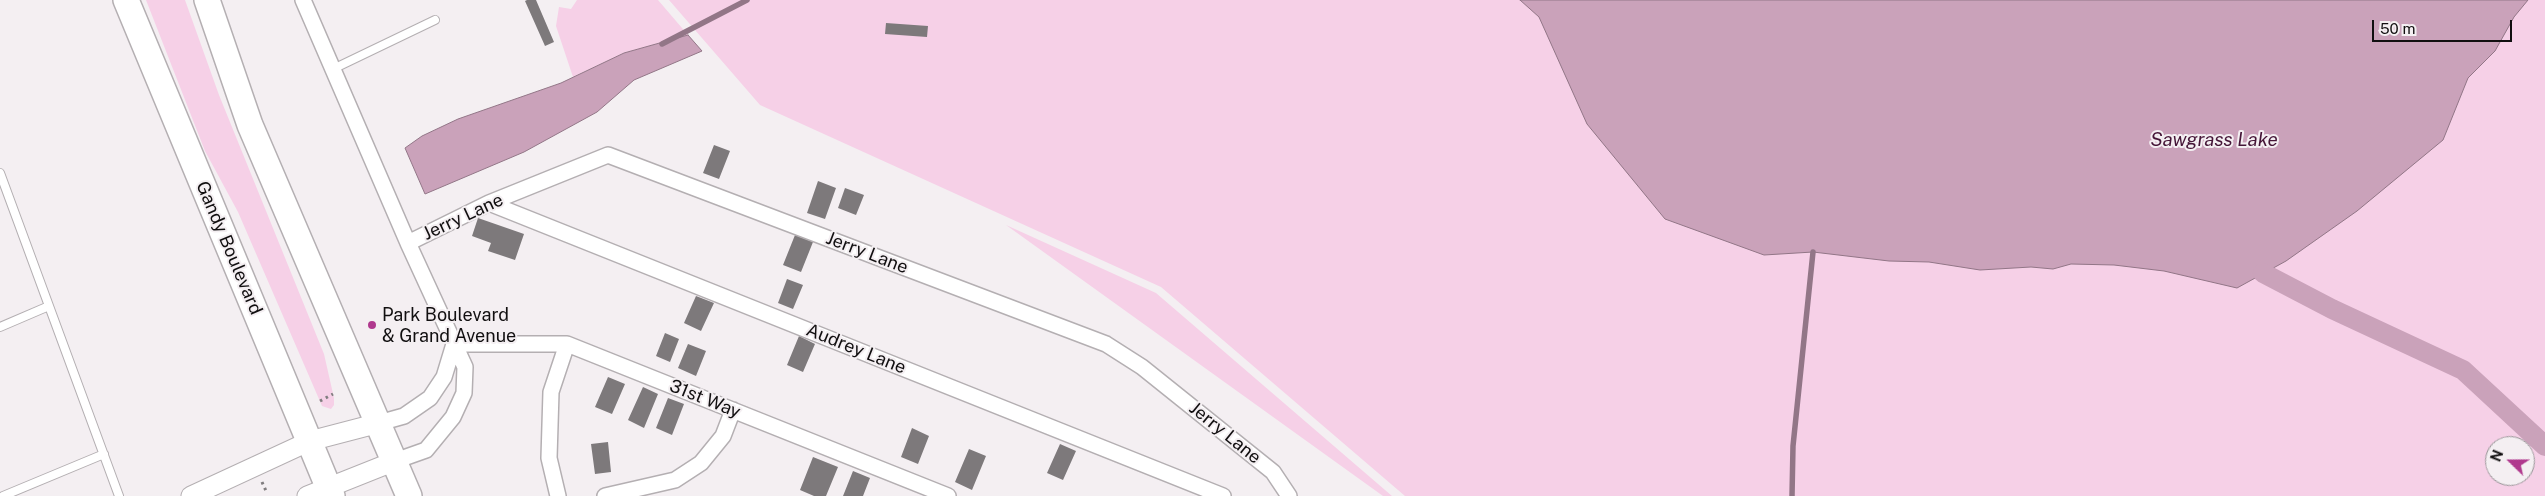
<!DOCTYPE html>
<html>
<head>
<meta charset="utf-8">
<style>
	body { margin:0 }
	#map { position:relative; width:2545px; height:496px; overflow:hidden; background:#f4eff2; font-family:"Public Sans",sans-serif }
	canvas { display:block }
	.north { position:absolute; left:2485px; top:436px; width:50px; height:50px; box-sizing:border-box; background:#f4eff2; border:1px solid #999598; border-radius:50%; rotate:292deg; font-size:14px; font-weight:700; line-height:20px; text-align:center; color:#110f10 }
	.north::after { content:''; display:block; margin:auto; width:18px; height:22px; background:#b0398e; clip-path:polygon(50% 0,100% 100%,50% 72%,0 100%) }
	.scale { position:absolute; left:2372px; top:20px; width:140px; height:22px; box-sizing:border-box; border:2px solid #110f10; border-top:0; padding-left:6px; font-size:15px; line-height:18px; white-space:nowrap; color:#110f10; -webkit-text-stroke:4px #f4eff2; paint-order:stroke }
</style>
</head>
<body>
<div id="map">
<canvas width="2545" height="496"></canvas>
<div class="north">N</div>
<div class="scale">50 m</div>
</div>
<script>
const context = document.querySelector('canvas').getContext('2d');
context.lineJoin = 'round';
function fill(path, color) {
  context.fillStyle = color;
  context.fill(path, 'evenodd');
}
function poly(rows) {
  const path = new Path2D();
  for (const r of rows) {
    path.moveTo(r[0], r[1]);
    for (let i = 2; i < r.length; i += 2) path.lineTo(r[i], r[i + 1]);
  }
  return path;
}
function strokePath(path, color, width, dash) {
  context.strokeStyle = color;
  context.lineWidth = width;
  context.lineCap = dash ? 'butt' : 'round';
  context.setLineDash(dash || []);
  context.stroke(path);
}
function write(font, color, halo, rows, align = 'center') {
  context.font = font + ' "Public Sans",sans-serif';
  context.lineWidth = 4;
  context.setLineDash([]);
  context.textBaseline = 'middle';
  context.strokeStyle = halo;
  context.fillStyle = color;
  for (const [text, x, y, turn = 0] of rows) {
    context.save();
    context.translate(x, y);
    context.rotate((+turn || 0) * Math.PI / 180);
    context.textAlign = isNaN(turn) ? turn : align;
    if (halo) context.strokeText(text, 0, 0);
    context.fillText(text, 0, 0);
    context.restore();
  }
}
fill(poly([
	[146,0,185,0,219,95,324,354,334,398,334,405,331,409,322,406,238,212,205,151],
	[577,0,658,0,688,35,624,53,573,77,556,26,559,7,571,9],
	[669,0,2545,0,2545,496,1405,496,1161,287,760,105],
	[2495,446,2525,446,2525,476,2495,476],
	[1006,225,1156,293,1392,496,1383,496]
]), '#f6d0e7');
const water = poly([
	[1520,0,2528,0,2514,17,2495,51,2468,78,2443,140,2357,211,2286,261,2237,288,2164,271,2114,265,2071,264,2053,269,2031,267,1980,270,1929,262,1889,261,1813,252,1764,255,1665,219,1587,124,1539,17,1520,0],
	[688,35,702,51,634,80,597,112,524,152,425,194,405,148,422,136,458,119,561,83,624,53,688,35]
]);
fill(water, '#caa2ba');
strokePath(water, '#927687', 1);
strokePath(poly([
	[662,44,747,0],
	[1792,496,1793,446,1813,252]
]), '#927687', 5.5);
strokePath(poly([
	[2263,273,2332,309,2463,370,2545,446]
]), '#caa2ba', 20);
fill(poly([
	[527,0,536,0,554,42,545,46,525,1],
	[886,23,928,26,927,37,885,34],
	[714,145,730,151,719,179,703,173],
	[818,181,836,188,825,219,807,213],
	[845,188,864,195,856,215,838,208],
	[478,218,524,234,515,260,488,251,491,243,472,236],
	[795,235,813,242,801,272,783,265],
	[787,279,803,285,793,309,778,303],
	[696,296,714,303,701,331,684,323],
	[665,333,679,339,670,362,656,356],
	[799,336,815,344,803,372,787,365],
	[688,344,706,351,696,376,678,368],
	[608,377,625,384,612,414,595,407],
	[643,387,658,394,644,428,628,420],
	[668,398,684,404,672,435,656,428],
	[912,428,929,436,918,464,901,457],
	[608,442,611,472,595,474,591,444],
	[1060,444,1076,451,1063,480,1047,473],
	[969,449,986,456,972,490,955,482],
	[813,457,838,467,826,496,814,496,800,490],
	[853,471,870,478,863,496,843,496]
]), '#7d797b');
const service = poly([
	[333,69,435,20],
	[0,173,119,496],
	[0,327,49,306],
	[3,496,104,454]
]);
const minor = poly([
	[303,0,408,243,465,367,464,393,453,417,426,450,395,461],
	[489,203,1223,496],
	[408,243,489,203,608,155,1106,344,1142,367,1273,472,1289,496],
	[454,344,567,344,948,496],
	[379,423,404,416,430,398,444,377,454,344],
	[558,496,549,458,551,392,567,344],
	[605,496,675,480,701,463,723,436,733,410]
]);
const tertiary = poly([
	[191,496,310,441,379,423],
	[307,496,395,461]
]);
const trunk = poly([
	[126,0,332,496],
	[207,0,250,125,409,496]
]);
strokePath(service, '#b4afb2', 10);
strokePath(minor, '#b4afb2', 18);
strokePath(tertiary, '#b4afb2', 21);
strokePath(trunk, '#b4afb2', 28);
strokePath(poly([
	[320,401,333,394],
	[262,482,266,491]
]), '#807d7f', 3, [2.5, 4]);
strokePath(service, '#fff', 8);
strokePath(minor, '#fff', 15);
strokePath(tertiary, '#fff', 19);
strokePath(trunk, '#fff', 25);
for (const [x, y, r, color] of [
	[372,325,5,"#b0398e"]
]) {
  const dot = new Path2D();
  dot.arc(x, y, r, 0, 2 * Math.PI);
  context.fillStyle = color;
  context.fill(dot);
  strokePath(dot, '#f4eff2', 2);
}
write('18px', '#110f10', '#f4eff2', [
	["Jerry Lane",463,217,-25],
	["Gandy Boulevard",229,248,67],
	["Jerry Lane",867,253,21],
	["Audrey Lane",856,349,22],
	["31st Way",705,399,22],
	["Jerry Lane",1225,433,39]
]);
write('18px', '#110f10', '#f4eff2', [
	["Park Boulevard",382,315],
	["& Grand Avenue",382,336]
], 'left');
write('italic 19px', '#451537', '#f4eff2', [
	["Sawgrass Lake",2214,140]
]);
</script>
</body>
</html>
